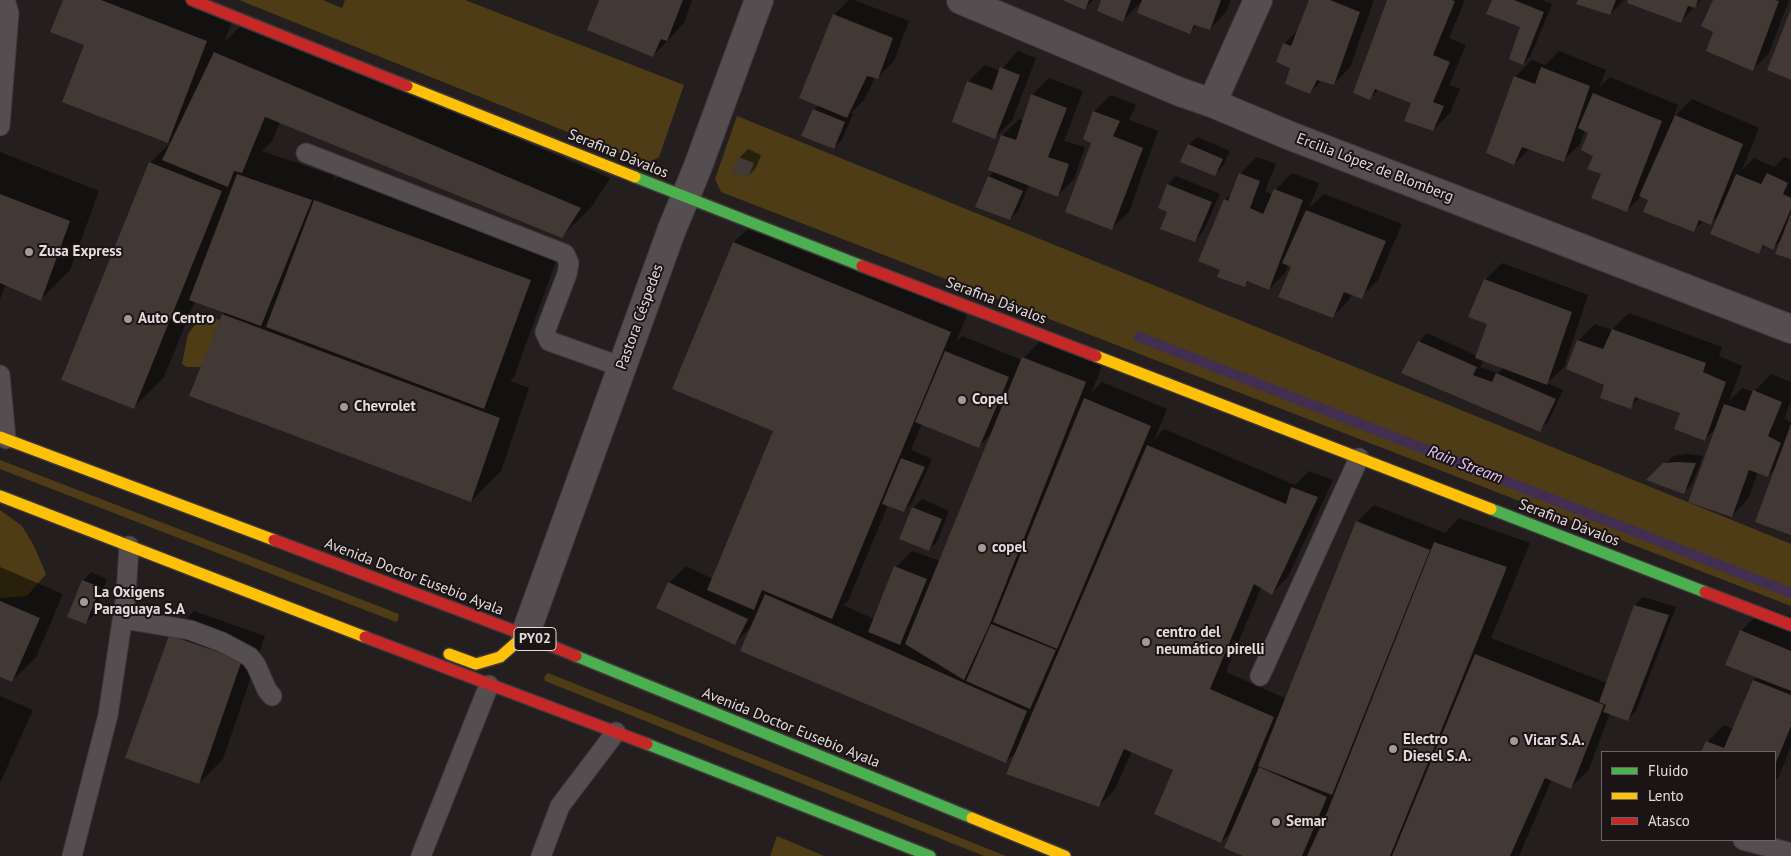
<!DOCTYPE html>
<html>
<head>
<meta charset="utf-8">
<style>
	body { margin:0 }
	#map { position:relative; width:1791px; height:856px; overflow:hidden; background:#241e1f; font-family:"PT Sans",sans-serif }
	canvas { display:block }
	.legend { position:absolute; left:1601px; top:751px; width:175px; height:90px; box-sizing:border-box; background:#1c1314; border:1px solid #6c6364; margin:0; padding:6px 9px; list-style:none; font-size:15px; color:#e3dcdc }
	.legend li { display:flex; align-items:center; gap:10px; height:25px }
	.legend b { width:25px; border:1px solid #6c6364 }
</style>
</head>
<body>
<div id="map">
<canvas width="1791" height="856"></canvas>
<ul class="legend">
<li><b style="height:6px;background:#4caf50"></b>Fluido</li>
<li><b style="height:6px;background:#ffc107"></b>Lento</li>
<li><b style="height:6px;background:#c62828"></b>Atasco</li>
</ul>
</div>
<script>
const context = document.querySelector('canvas').getContext('2d');
context.lineJoin = 'round';
function fill(path, color) {
  context.fillStyle = color;
  context.fill(path, 'evenodd');
}
function poly(rows) {
  const path = new Path2D();
  for (const r of rows) {
    path.moveTo(r[0], r[1]);
    for (let i = 2; i < r.length; i += 2) path.lineTo(r[i], r[i + 1]);
  }
  return path;
}
function strokePath(path, color, width, dash) {
  context.strokeStyle = color;
  context.lineWidth = width;
  context.lineCap = dash ? 'butt' : 'round';
  context.setLineDash(dash || []);
  context.stroke(path);
}
function write(font, color, halo, rows, align = 'center') {
  context.font = font + ' "PT Sans",sans-serif';
  context.lineWidth = 4;
  context.setLineDash([]);
  context.textBaseline = 'middle';
  context.strokeStyle = halo;
  context.fillStyle = color;
  for (const [text, x, y, turn = 0] of rows) {
    context.save();
    context.translate(x, y);
    context.rotate((+turn || 0) * Math.PI / 180);
    context.textAlign = isNaN(turn) ? turn : align;
    if (halo) context.strokeText(text, 0, 0);
    context.fillText(text, 0, 0);
    context.restore();
  }
}
fill(poly([
	[239,0,323,0,342,8,345,0,465,0,684,85,659,157,647,164],
	[737,116,1791,544,1791,606,721,192,715,179],
	[208,316,219,320,220,335,210,363,200,367,187,367,182,364,188,334,197,322],
	[0,460,399,614,398,620,396,622,0,469],
	[0,510,22,526,34,546,46,574,27,596,0,598],
	[548,673,1006,856,984,856,545,681,544,677],
	[777,836,824,856,770,856]
]), '#4e3c17');
fill(poly([
	[64,0,207,0,237,11,224,42,245,22,610,178,592,206,562,236,280,122,272,141,262,151,335,176,333,182,345,170,560,250,514,377,510,381,529,388,501,471,471,501,223,314,226,312,195,301,164,377,134,407,150,163,170,143,64,101,86,45],
	[600,0,692,0,684,23,653,56],
	[849,0,854,0,909,21,894,61,877,78,875,77,864,100,851,113,853,114,842,140,833,148,814,110,819,105,834,15],
	[1065,0,1093,0,1085,8],
	[1102,0,1143,0,1123,20],
	[1143,0,1231,0,1226,12,1210,29,1197,25,1190,32],
	[1311,0,1374,0,1350,67,1334,84,1322,80,1310,93,1291,68,1284,44,1300,28],
	[1388,0,1465,0,1449,38,1466,45,1449,85,1460,89,1450,113,1433,130,1413,102,1379,89,1370,98],
	[1493,0,1542,0,1552,4,1531,55,1523,64,1521,26],
	[1579,0,1624,0,1610,14],
	[1629,0,1701,0,1681,21],
	[1714,0,1789,0,1769,53,1753,69,1715,31],
	[1018,51,1036,58,1012,121,995,137,968,82,985,65,1000,71],
	[1559,51,1606,70,1599,88,1610,77,1678,105,1673,118,1692,99,1759,128,1742,170,1754,158,1774,167,1784,157,1791,160,1791,258,1782,239,1773,248,1766,245,1758,252,1720,214,1711,223,1704,220,1694,230,1649,199,1642,196,1626,211,1603,173,1594,155,1589,132,1585,130,1580,144,1564,160,1530,148,1514,164,1515,77,1532,60,1545,65],
	[1049,78,1083,91,1064,141,1085,147,1074,179,1058,195,1029,185,1018,211,1010,219,989,177,994,171,1002,136,1019,119,1024,121,1032,95],
	[1111,95,1136,105,1129,120,1158,131,1129,212,1112,228,1093,142,1094,112],
	[1197,137,1230,151,1223,166,1215,174,1189,145],
	[748,149,761,155,756,168,747,177,734,171,740,157],
	[0,152,99,191,70,270,40,300,6,284,0,299],
	[1257,157,1276,164,1265,191,1273,195,1275,190,1292,173,1319,183,1309,208,1324,194,1402,224,1378,280,1361,297,1352,294,1349,300,1333,316,1293,266,1289,264,1286,272,1269,289,1250,280,1245,285,1221,269,1225,200,1233,192,1240,174],
	[1176,176,1220,194,1203,232,1195,240,1169,211,1160,207,1168,184],
	[751,226,967,315,956,342,962,336,1022,360,1040,341,1102,366,1091,393,1102,382,1167,409,1154,440,1164,429,1295,485,1309,471,1333,480,1288,577,1271,594,1261,588,1226,672,1287,699,1357,522,1374,505,1445,533,1459,518,1530,543,1491,638,1607,683,1635,605,1643,597,1676,607,1636,711,1628,719,1610,713,1588,771,1571,787,1552,779,1519,856,1246,856,1233,830,1221,842,1174,769,1132,751,1115,789,1099,806,1017,751,1006,762,752,626,735,643,669,583,686,566,713,579,774,430,674,389,734,242],
	[922,423,979,446,992,433,940,561,912,551,896,567,874,619,843,605,848,601,888,505,904,511,912,503,932,459,911,450],
	[1502,263,1588,295,1564,367,1547,383,1563,390,1548,422,1539,430,1419,342,1427,333,1477,356,1489,323,1485,280],
	[1484,360,1504,367,1498,373,1480,367],
	[1629,313,1722,347,1719,356,1742,366,1729,401,1742,388,1754,392,1771,374,1791,382,1791,401,1784,419,1791,423,1791,533,1776,467,1768,476,1758,472,1748,499,1732,516,1717,427,1704,440,1681,412,1640,397,1630,407,1606,384,1578,341,1595,324,1612,330],
	[1687,454,1703,456,1692,484,1683,492,1649,480,1673,456],
	[922,499,949,511,937,542,928,550,901,538,913,508],
	[0,567,63,594,36,657,12,681,0,676],
	[91,572,107,579,94,615,85,623,83,581],
	[1765,607,1791,617,1791,747,1778,778,1775,781,1775,752,1703,752,1707,742,1724,725,1733,729,1754,680,1758,677,1741,631],
	[194,611,265,636,223,759,199,783,170,635],
	[0,696,33,710,0,783]
]), '#0007');
strokePath(poly([
	[1139,337,1791,593]
]), '#412e51', 10);
fill(poly([
	[63,0,101,0,207,41,168,143,62,102,84,45,50,32],
	[599,0,683,0,667,41,661,39,653,57,587,30],
	[1062,0,1089,0,1085,10],
	[1101,0,1131,0,1123,22,1097,11],
	[1142,0,1221,0,1210,30,1194,25,1190,34,1137,13],
	[1309,0,1330,0,1360,12,1334,85,1317,80,1310,94,1285,84,1290,68,1276,62,1283,43,1291,46],
	[1387,0,1451,0,1455,1,1433,55,1450,62,1433,102,1444,106,1433,131,1404,121,1411,103,1375,89,1370,100,1353,93],
	[1492,0,1514,0,1544,12,1523,65,1509,59,1520,27,1486,14],
	[1578,0,1616,0,1610,15,1576,4],
	[1628,0,1698,0,1695,8,1688,6,1681,23,1627,3],
	[1713,0,1775,0,1779,1,1753,71,1706,51,1713,32,1701,26],
	[1791,9,1791,80,1767,70],
	[833,14,893,38,878,79,867,76,847,118,799,98],
	[214,52,581,208,562,238,265,117,242,173,234,171,228,187,162,160],
	[1000,67,1020,75,995,139,952,122,967,81,992,90],
	[1541,67,1590,86,1564,162,1522,147,1514,165,1486,153,1514,76,1535,84],
	[1593,93,1662,121,1627,212,1591,198,1601,174,1587,169,1593,156,1581,150,1588,133,1578,128],
	[1031,94,1067,108,1048,157,1069,164,1058,197,988,170,1001,135,1016,140],
	[813,109,845,122,834,149,801,136],
	[1093,111,1120,121,1113,136,1143,148,1112,230,1065,212,1091,143,1083,139],
	[1675,115,1743,144,1711,225,1699,220,1694,232,1643,212,1648,200,1639,196],
	[1188,144,1223,159,1215,176,1180,162],
	[738,157,754,163,748,178,732,172],
	[149,162,222,191,134,409,61,380],
	[1239,173,1260,181,1250,208,1263,214,1274,189,1303,200,1269,290,1247,281,1245,287,1217,277,1220,270,1198,261,1224,199,1228,201],
	[1767,173,1788,183,1783,194,1791,198,1791,209,1773,250,1763,245,1759,254,1710,234,1736,174,1761,184],
	[237,174,312,200,261,326,189,300],
	[988,176,1023,191,1010,220,975,207],
	[1167,184,1212,202,1195,242,1160,229,1167,212,1158,208],
	[0,194,70,221,41,301,0,283],
	[314,200,531,280,484,409,266,327],
	[1306,210,1386,241,1362,299,1344,292,1333,318,1278,297,1291,267,1282,263],
	[1791,213,1791,259,1775,254],
	[733,242,951,332,832,619,762,590,754,610,707,590,773,431,672,389],
	[1484,279,1572,312,1547,385,1475,358,1487,324,1468,317],
	[222,314,500,418,471,502,189,396],
	[1612,329,1706,363,1703,372,1726,382,1705,441,1674,429,1680,413,1635,397,1631,409,1600,398,1604,385,1566,369,1577,340,1603,349],
	[1418,341,1477,367,1473,375,1492,382,1496,373,1556,399,1540,432,1401,373],
	[945,351,1009,377,979,448,915,422],
	[1022,357,1086,382,989,626,964,680,905,644],
	[1753,390,1782,402,1768,436,1781,443,1768,477,1749,470,1732,517,1688,502,1724,404,1745,411],
	[1084,398,1151,426,1057,649,993,622],
	[1791,424,1791,535,1755,522],
	[1147,445,1286,504,1291,487,1318,497,1272,595,1254,584,1210,689,1274,717,1221,843,1154,814,1173,770,1124,749,1099,807,1006,774],
	[901,458,925,467,904,512,882,504],
	[1678,462,1696,463,1684,494,1646,480,1663,463],
	[912,507,942,519,929,551,899,539],
	[1356,521,1430,550,1332,795,1258,766],
	[1434,542,1507,567,1458,689,1390,856,1307,856,1328,810],
	[894,566,927,579,900,645,868,632],
	[82,580,100,587,86,624,67,617],
	[668,582,748,619,735,645,656,608],
	[765,594,1027,711,1006,763,740,651],
	[0,601,40,618,12,682,0,677],
	[1634,605,1669,615,1628,721,1603,712,1606,705,1599,702],
	[991,624,1056,650,1030,709,966,681],
	[1740,630,1791,651,1791,691,1725,665],
	[169,635,242,660,199,784,125,758],
	[1475,654,1604,705,1571,789,1545,778,1510,856,1392,856],
	[1753,680,1791,695,1791,726,1775,765,1775,752,1701,752,1706,741,1724,748],
	[1259,767,1327,797,1302,856,1243,856,1224,848]
]), '#423834');
const lane = poly([
	[0,126,9,13,5,0],
	[306,153,565,254,569,263,567,274,545,332,549,341,622,367],
	[0,375,6,439],
	[123,619,190,630,222,642,250,657,256,665,267,690,272,696],
	[1260,676,1359,458],
	[1743,840,1791,853],
	[72,856,108,715,126,595,129,546],
	[421,856,489,685],
	[541,856,560,806,616,732]
]);
const street = poly([
	[961,0,1180,92,1212,103,1288,135,1791,329],
	[1212,103,1258,0],
	[525,635,672,229,697,169,759,0]
]);
const fast = poly([
	[635,177,862,266],
	[1491,509,1705,592],
	[576,656,972,818],
	[647,744,930,856]
]);
const slow = poly([
	[407,86,635,177],
	[1096,356,1491,509],
	[0,437,274,540],
	[0,496,365,637],
	[449,654,476,664,500,657,525,635],
	[972,818,1065,856]
]);
const jam = poly([
	[192,0,407,86],
	[862,266,1096,356],
	[274,540,525,635,576,656],
	[1705,592,1791,625],
	[365,637,647,744]
]);
strokePath(lane, '#3e393a', 21);
strokePath(street, '#3e393a', 30);
strokePath(fast, '#3e393a', 14);
strokePath(slow, '#3e393a', 14);
strokePath(jam, '#3e393a', 14);
strokePath(lane, '#554e51', 19);
strokePath(street, '#554e51', 28);
strokePath(fast, '#4caf50', 11);
strokePath(slow, '#ffc107', 11);
strokePath(jam, '#c62828', 11);
for (const [x, y, r, color] of [
	[29,252,5,"#a09a9a"],
	[128,319,5,"#a09a9a"],
	[962,400,5,"#a09a9a"],
	[344,407,5,"#a09a9a"],
	[982,548,5,"#a09a9a"],
	[84,602,5,"#a09a9a"],
	[1146,642,5,"#a09a9a"],
	[1514,741,5,"#a09a9a"],
	[1393,749,5,"#a09a9a"],
	[1276,822,5,"#a09a9a"]
]) {
  const dot = new Path2D();
  dot.arc(x, y, r, 0, 2 * Math.PI);
  context.fillStyle = color;
  context.fill(dot);
  strokePath(dot, '#1c1314', 2);
}
for (const [x, y, w] of [
	[535,639,42]
]) {
  const box = new Path2D();
  box.roundRect(x - w / 2, y - 11.5, w, 23, 4);
  context.fillStyle = '#1c1314';
  context.fill(box);
  strokePath(box, '#e3dcdc', 1);
}
write('bold 14px', '#e3dcdc', null, [
	["PY02",535,639]
]);
write('15px', '#e3dcdc', '#1c1314', [
	["Serafina Dávalos",618,154,22],
	["Ercilia López de Blomberg",1375,168,21],
	["Serafina Dávalos",996,301,21],
	["Pastora Céspedes",640,317,-70],
	["Serafina Dávalos",1569,523,21],
	["Avenida Doctor Eusebio Ayala",414,577,21],
	["Avenida Doctor Eusebio Ayala",791,728,22]
]);
write('bold 15px', '#e3dcdc', '#1c1314', [
	["Zusa Express",39,252],
	["Auto Centro",138,319],
	["Copel",972,400],
	["Chevrolet",354,407],
	["copel",992,548],
	["La Oxigens",94,593],
	["Paraguaya S.A",94,610],
	["centro del",1156,633],
	["neumático pirelli",1156,650],
	["Electro",1403,740],
	["Diesel S.A.",1403,757],
	["Vicar S.A.",1524,741],
	["Semar",1286,822]
], 'left');
write('italic 16px', '#e1c7fc', '#1c1314', [
	["Rain Stream",1465,465,21]
]);
</script>
</body>
</html>
